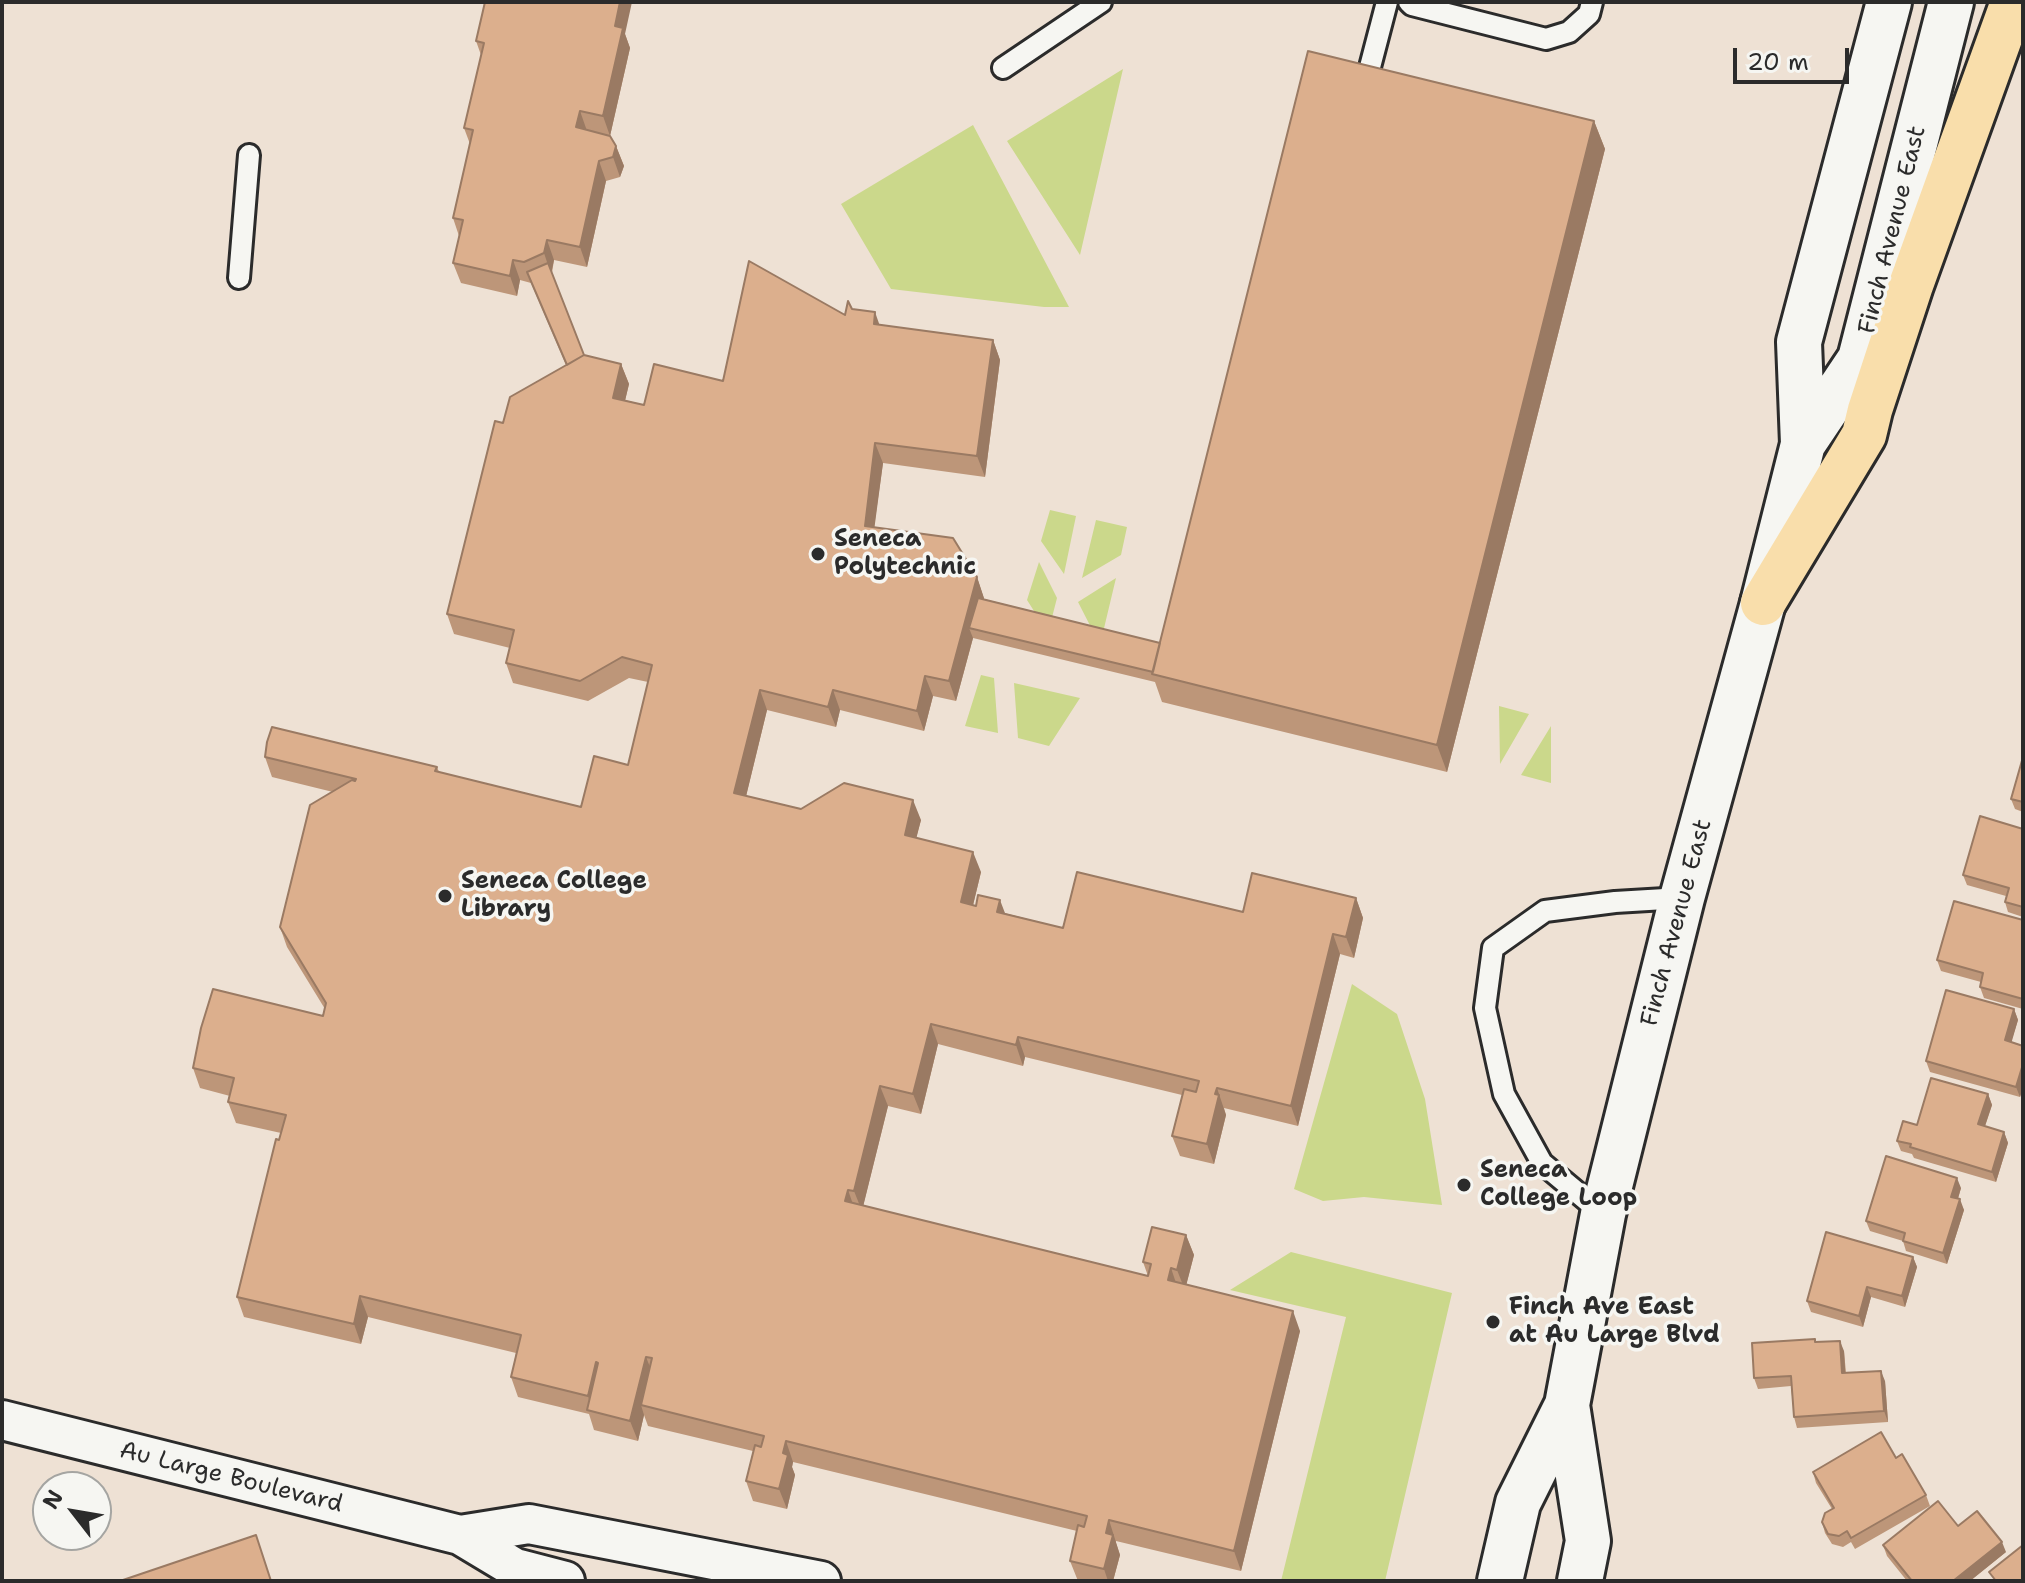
<!DOCTYPE html>
<html>
<head>
<meta charset="utf-8">
<style>
	body { margin:0 }
	#map { position:relative; width:2025px; height:1583px; overflow:hidden; background:#eee1d4; font-family:"Shantell Sans",sans-serif }
	canvas { display:block }
	.frame { position:absolute; inset:0; border:4px solid #2b2b2b; pointer-events:none }
	.north { position:absolute; left:32px; top:1471px; width:80px; height:80px; box-sizing:border-box; background:#f6f6f2; border:2px solid #a5a5a2; border-radius:50%; rotate:301deg; font-size:22px; font-weight:700; line-height:32px; text-align:center; color:#2b2b2b }
	.north::after { content:''; display:block; margin:auto; width:28px; height:36px; background:#2b2b2b; clip-path:polygon(50% 0,100% 100%,50% 72%,0 100%) }
	.scale { position:absolute; left:1733px; top:48px; width:116px; height:36px; box-sizing:border-box; border:4px solid #2b2b2b; border-top:0; padding-left:10px; font-size:24px; line-height:28px; white-space:nowrap; color:#2b2b2b; -webkit-text-stroke:6px #f6f6f2; paint-order:stroke }
</style>
</head>
<body>
<div id="map">
<canvas width="2025" height="1583"></canvas>
<div class="frame"></div>
<div class="north">N</div>
<div class="scale">20 m</div>
</div>
<script>
const context = document.querySelector('canvas').getContext('2d');
context.lineJoin = 'round';
function fill(path, color) {
  context.fillStyle = color;
  context.fill(path, 'evenodd');
}
function poly(rows) {
  const path = new Path2D();
  for (const r of rows) {
    path.moveTo(r[0], r[1]);
    for (let i = 2; i < r.length; i += 2) path.lineTo(r[i], r[i + 1]);
  }
  return path;
}
function strokePath(path, color, width, dash) {
  context.strokeStyle = color;
  context.lineWidth = width;
  context.lineCap = dash ? 'butt' : 'round';
  context.setLineDash(dash || []);
  context.stroke(path);
}
function write(font, color, halo, rows, align = 'center') {
  context.font = font + ' "Shantell Sans",sans-serif';
  context.lineWidth = 7;
  context.setLineDash([]);
  context.textBaseline = 'middle';
  context.strokeStyle = halo;
  context.fillStyle = color;
  for (const [text, x, y, turn = 0] of rows) {
    context.save();
    context.translate(x, y);
    context.rotate((+turn || 0) * Math.PI / 180);
    context.textAlign = isNaN(turn) ? turn : align;
    if (halo) context.strokeText(text, 0, 0);
    context.fillText(text, 0, 0);
    context.restore();
  }
}
fill(poly([
	[1123,69,1080,255,1007,141],
	[973,125,1069,307,1044,307,891,289,841,204],
	[1050,510,1076,516,1064,574,1041,541],
	[1096,520,1127,527,1121,555,1082,578],
	[1039,562,1057,598,1048,633,1027,600],
	[1116,578,1100,645,1078,602],
	[981,675,994,678,998,733,965,726],
	[1014,683,1080,698,1049,746,1018,738],
	[1499,706,1529,714,1500,764],
	[1551,726,1551,783,1521,775],
	[1352,984,1397,1014,1425,1099,1442,1205,1364,1197,1323,1201,1294,1189],
	[1291,1252,1452,1293,1385,1581,1281,1581,1346,1317,1230,1290]
]), '#cbd88b');
const lane = poly([
	[1409,2,1412,5,1546,39,1569,32,1589,14,1592,2],
	[1003,68,1101,2],
	[1364,90,1387,2],
	[239,278,249,155],
	[1603,1214,1542,1163,1504,1094,1485,1008,1493,948,1545,911,1615,902,1682,898]
]);
const street = poly([
	[2,1420,460,1535,515,1568,565,1581],
	[460,1535,529,1524,821,1581]
]);
const secondary = poly([
	[1803,444,1860,359,1951,2],
	[1567,1405,1588,1541,1580,1581],
	[1500,1581,1518,1503,1567,1405,1603,1214,1682,898,1763,603,1803,444,1799,342,1889,2]
]);
const highway = poly([
	[1763,603,1864,435,1870,410,1911,285,2013,2]
]);
strokePath(lane, '#2b2b2b', 26);
strokePath(street, '#2b2b2b', 44);
strokePath(secondary, '#2b2b2b', 50);
strokePath(highway, '#2b2b2b', 50);
strokePath(lane, '#f6f6f2', 20);
strokePath(street, '#f6f6f2', 38);
strokePath(secondary, '#f6f6f2', 44);
strokePath(highway, '#f9deab', 44);
fill(poly([
	[625,34,630,48,610,136,616,146,624,166,620,177,606,181,587,267,554,260,552,273,584,355,621,364,629,384,625,400,644,405,723,381,845,315,852,309,880,325,993,340,1000,360,985,477,883,463,874,527,977,577,984,599,1160,643,1594,121,1605,149,1447,772,1162,702,1155,682,973,638,956,701,933,696,924,731,840,710,836,727,767,710,746,796,801,809,921,820,916,838,981,872,973,905,1063,928,1243,912,1356,898,1363,918,1354,958,1340,954,1298,1126,1224,1108,1226,1115,1214,1164,1180,1156,1172,1136,1182,1095,1025,1057,1023,1066,938,1044,921,1114,888,1106,863,1206,1148,1276,1143,1262,1186,1235,1194,1255,1186,1285,1300,1331,1241,1571,1116,1541,1116,1543,1120,1555,1113,1581,1078,1581,1070,1561,1077,1531,793,1462,792,1467,795,1475,787,1509,753,1501,746,1481,753,1451,648,1426,644,1415,638,1441,594,1430,589,1414,518,1397,511,1377,516,1353,368,1317,361,1344,244,1317,237,1297,281,1133,236,1123,228,1102,230,1096,200,1088,193,1068,323,1016,325,1009,287,947,280,927,333,792,272,777,265,757,437,767,439,772,581,807,628,765,648,682,629,678,588,701,513,683,506,663,510,648,454,634,447,614,503,423,566,365,531,283,520,280,517,296,461,283,453,263,459,236,453,218,470,144,464,128,481,55,476,41],
	[2023,757,2023,812,2015,809,2011,799],
	[2023,829,2023,917,2008,912,2005,902,2006,896,1967,885,1963,875],
	[2023,920,2023,1009,1984,998,1980,987,1981,982,1941,971,1937,960],
	[2014,1009,2018,1020,2011,1042,2023,1046,2023,1088,2020,1097,1930,1072,1926,1061],
	[1988,1094,1992,1105,1985,1126,2004,1132,2008,1143,1996,1182,1914,1158,1912,1154,1901,1151,1897,1141,1917,1125],
	[1961,1188,1958,1199,1964,1210,1947,1264,1906,1251,1903,1241,1870,1231,1866,1221],
	[1913,1257,1917,1267,1905,1307,1871,1297,1863,1327,1811,1312,1807,1301],
	[1816,1342,1844,1351,1846,1373,1885,1381,1888,1422,1797,1428,1794,1417,1791,1386,1758,1389,1754,1378],
	[1896,1458,1926,1495,1930,1506,1855,1549,1851,1542,1843,1547,1832,1544,1825,1533,1822,1522,1832,1509,1816,1483,1813,1472],
	[1883,1545,2006,1552,1970,1581,1907,1581,1887,1556]
]), '#bd9679');
fill(poly([
	[620,2,632,2,625,34,630,48,610,136,603,116,615,26],
	[580,111,587,131,576,127],
	[1594,121,1605,149,1447,772,1437,745],
	[616,146,624,166,620,177,613,157],
	[599,161,606,181,587,267,580,247],
	[547,240,554,260,551,274,544,253],
	[513,260,520,280,517,296,510,276],
	[875,312,882,332,874,324],
	[993,340,1000,360,985,477,977,456],
	[621,364,629,384,621,418,613,398],
	[875,443,883,463,872,546,865,526],
	[977,577,984,598,976,629,969,628,973,638,956,701,949,681],
	[925,676,933,696,924,731,917,711],
	[760,690,767,710,742,813,734,793],
	[833,690,840,710,836,727,828,707],
	[913,800,921,820,912,855,905,835],
	[973,852,981,872,969,922,961,902],
	[1356,898,1363,918,1354,958,1346,937],
	[1000,900,1008,921,997,912],
	[1333,934,1340,954,1298,1126,1291,1106],
	[2014,1009,2018,1020,2009,1051,2005,1040],
	[931,1024,938,1044,921,1114,913,1094],
	[1018,1037,1025,1057,1023,1066,1016,1045],
	[2023,1064,2023,1088,2020,1097,2016,1087],
	[880,1086,888,1106,862,1211,854,1191],
	[1217,1088,1226,1115,1214,1164,1207,1144],
	[1988,1094,1992,1105,1982,1135,1978,1124],
	[2004,1132,2008,1143,1996,1182,1992,1172],
	[1957,1178,1961,1188,1955,1208,1951,1197],
	[848,1190,855,1210,845,1201],
	[1960,1199,1964,1210,1947,1264,1943,1253],
	[1186,1235,1194,1255,1185,1290,1177,1270],
	[1913,1257,1917,1267,1905,1307,1902,1296],
	[1171,1268,1178,1289,1168,1280],
	[1867,1287,1871,1297,1863,1327,1859,1316],
	[360,1296,368,1317,361,1344,354,1324],
	[1293,1311,1300,1331,1241,1571,1234,1551],
	[1840,1341,1844,1351,1846,1384,1842,1373],
	[646,1357,654,1377,641,1405,644,1415,638,1441,630,1421],
	[596,1362,603,1382,593,1412,588,1396],
	[1881,1371,1885,1381,1888,1422,1884,1411],
	[786,1441,793,1462,792,1467,795,1475,787,1509,779,1489,783,1453],
	[1109,1520,1120,1555,1113,1581,1108,1581,1104,1569,1106,1533],
	[2002,1542,2006,1552,1970,1581,1953,1581]
]), '#9a7a63');
const building = poly([
	[485,2,620,2,615,26,623,28,603,116,580,111,576,127,610,136,616,146,613,157,599,161,580,247,547,240,544,253,524,262,513,260,510,276,453,263,463,220,453,218,473,130,464,128,484,43,476,41,485,2],
	[1308,51,1594,121,1437,745,1152,674,1308,51],
	[749,261,845,315,848,301,852,309,875,312,874,324,993,340,977,456,875,443,865,526,953,538,977,577,949,681,925,676,917,711,833,690,828,707,760,690,734,793,801,809,844,783,913,800,905,835,973,852,961,902,976,906,978,895,1000,900,997,912,1063,928,1077,872,1243,912,1252,873,1356,898,1346,937,1333,934,1291,1106,1217,1088,1215,1094,1219,1095,1207,1144,1172,1136,1184,1089,1196,1092,1199,1081,1018,1037,1016,1045,931,1024,913,1094,880,1086,854,1191,848,1190,845,1201,1148,1276,1151,1264,1143,1262,1152,1227,1186,1235,1177,1270,1171,1268,1168,1280,1293,1311,1234,1551,1109,1520,1106,1533,1113,1535,1104,1569,1070,1561,1078,1525,1084,1527,1087,1516,786,1441,783,1453,788,1455,779,1489,746,1481,755,1445,761,1447,764,1436,641,1405,652,1358,646,1357,630,1421,587,1410,598,1363,596,1362,588,1396,511,1377,521,1335,360,1296,354,1324,237,1297,276,1139,279,1140,286,1115,228,1102,234,1078,193,1068,201,1028,213,989,323,1016,326,1003,280,927,310,805,352,780,355,781,356,779,265,757,267,742,272,727,437,767,435,771,581,807,594,756,628,765,652,665,622,657,580,681,506,663,514,630,447,614,495,421,503,423,510,397,584,355,621,364,613,398,644,405,654,364,723,381,749,261],
	[548,263,584,355,567,365,527,272,548,263],
	[978,598,1160,643,1153,672,969,628,978,598],
	[2023,757,2023,802,2011,799,2023,757],
	[1980,816,2023,829,2023,907,2005,902,2009,888,1963,875,1980,816],
	[1954,901,2023,920,2023,999,1980,987,1983,973,1937,960,1954,901],
	[1946,990,2014,1009,2005,1040,2023,1046,2023,1064,2016,1087,1926,1061,1946,990],
	[1931,1078,1988,1094,1978,1124,2004,1132,1992,1172,1910,1147,1911,1144,1897,1141,1903,1121,1917,1125,1931,1078],
	[1886,1156,1957,1178,1951,1197,1960,1199,1943,1253,1903,1241,1905,1233,1866,1221,1886,1156],
	[1826,1232,1913,1257,1902,1296,1867,1287,1859,1316,1807,1301,1826,1232],
	[1815,1339,1815,1342,1840,1341,1842,1373,1881,1371,1884,1411,1794,1417,1791,1376,1754,1378,1752,1343,1815,1339],
	[1881,1432,1896,1458,1902,1454,1926,1495,1851,1538,1847,1531,1839,1536,1828,1534,1822,1522,1825,1513,1834,1508,1813,1472,1881,1432],
	[1938,1501,1958,1526,1977,1511,2002,1542,1953,1581,1912,1581,1883,1545,1938,1501],
	[256,1535,271,1581,120,1581,256,1535],
	[2023,1545,2023,1581,1996,1581,1989,1572,2023,1545]
]);
fill(building, '#dcaf8d');
strokePath(building, '#9a7a63', 2);
for (const [x, y, r, color] of [
	[818,554,8,"#2b2b2b"],
	[445,896,8,"#2b2b2b"],
	[1464,1185,8,"#2b2b2b"],
	[1493,1322,8,"#2b2b2b"]
]) {
  const dot = new Path2D();
  dot.arc(x, y, r, 0, 2 * Math.PI);
  context.fillStyle = color;
  context.fill(dot);
  strokePath(dot, '#f6f6f2', 3);
}
write('24px', '#2b2b2b', '#f6f6f2', [
	["Finch Avenue East",1893,230,-76],
	["Finch Avenue East",1677,923,-75],
	["Au Large Boulevard",231,1478,14]
]);
write('bold 24px', '#2b2b2b', '#f6f6f2', [
	["Seneca",834,540],
	["Polytechnic",834,568],
	["Seneca College",461,882],
	["Library",461,910],
	["Seneca",1480,1171],
	["College Loop",1480,1199],
	["Finch Ave East",1509,1308],
	["at Au Large Blvd",1509,1336]
], 'left');
</script>
</body>
</html>
